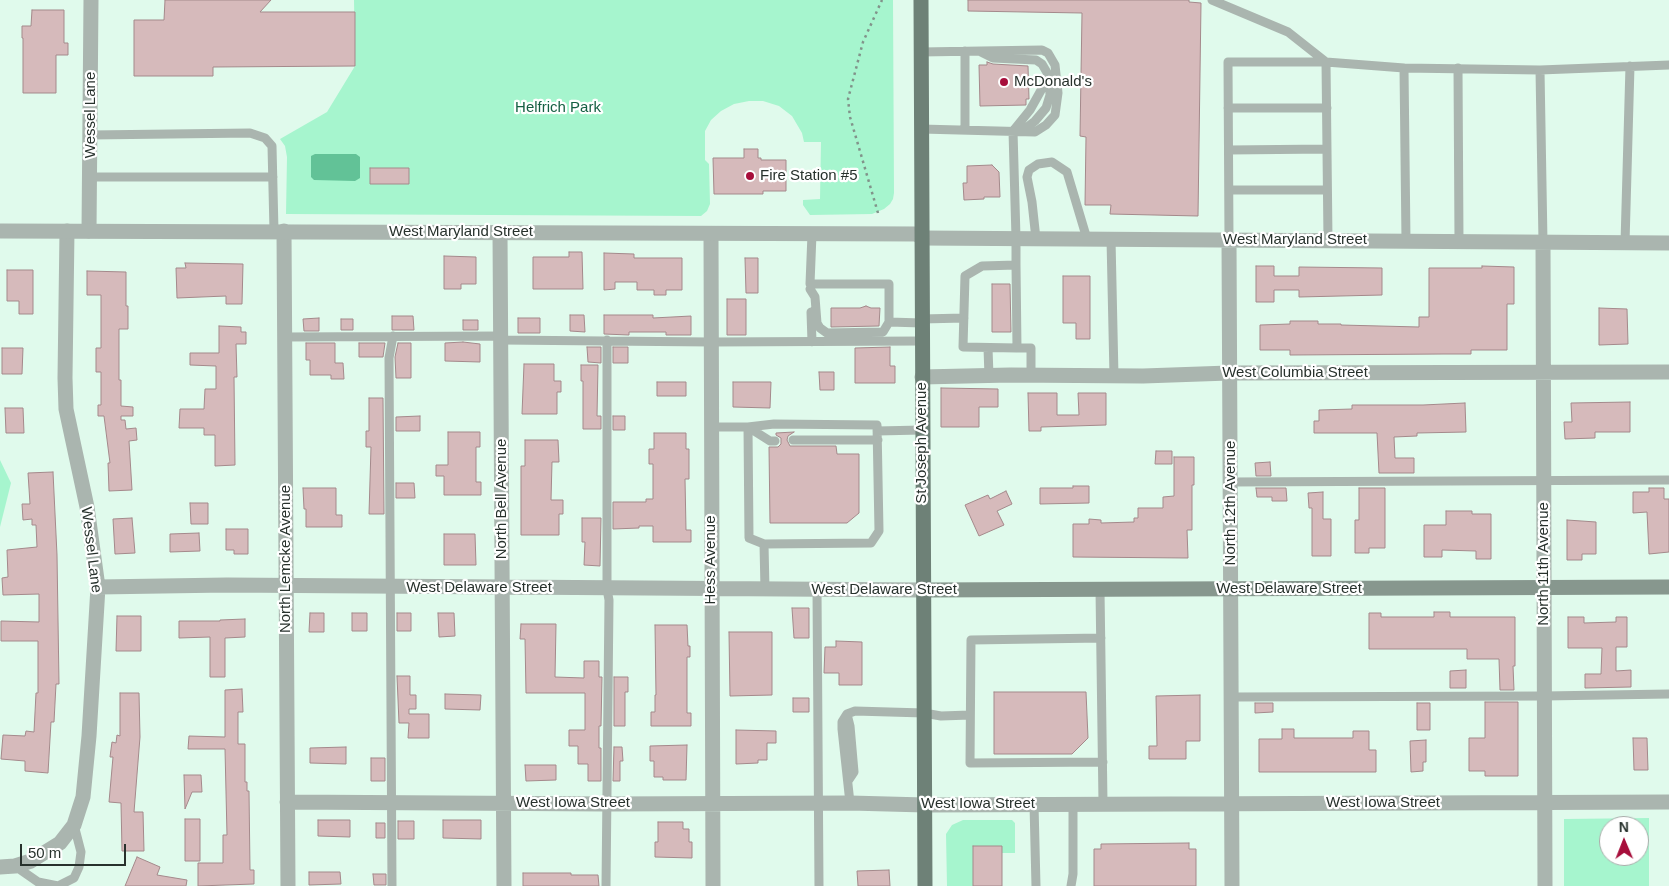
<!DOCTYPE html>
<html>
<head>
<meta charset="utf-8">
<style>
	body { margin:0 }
	#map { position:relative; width:1669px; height:886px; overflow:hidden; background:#e0faec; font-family:Helvetica,sans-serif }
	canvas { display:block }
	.north { position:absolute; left:1599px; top:816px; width:50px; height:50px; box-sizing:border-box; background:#fff; border:1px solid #a9adab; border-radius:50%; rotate:359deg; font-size:14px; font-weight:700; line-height:20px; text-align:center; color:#27312c }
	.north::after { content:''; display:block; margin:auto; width:18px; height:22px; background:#a70e3b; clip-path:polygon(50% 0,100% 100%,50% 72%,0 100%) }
	.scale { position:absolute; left:20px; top:844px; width:106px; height:22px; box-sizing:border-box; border:2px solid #27312c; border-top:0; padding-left:6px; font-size:15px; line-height:18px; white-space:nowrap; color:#27312c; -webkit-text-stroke:4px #fff; paint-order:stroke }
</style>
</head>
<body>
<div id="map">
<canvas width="1669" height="886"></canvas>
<div class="north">N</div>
<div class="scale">50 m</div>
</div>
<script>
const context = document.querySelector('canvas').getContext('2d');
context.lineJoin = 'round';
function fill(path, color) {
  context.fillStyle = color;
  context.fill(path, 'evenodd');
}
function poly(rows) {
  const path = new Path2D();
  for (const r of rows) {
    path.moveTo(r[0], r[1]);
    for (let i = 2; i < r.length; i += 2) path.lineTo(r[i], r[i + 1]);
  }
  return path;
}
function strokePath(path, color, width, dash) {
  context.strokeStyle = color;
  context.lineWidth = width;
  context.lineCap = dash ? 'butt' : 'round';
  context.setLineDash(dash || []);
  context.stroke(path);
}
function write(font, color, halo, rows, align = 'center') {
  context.font = font + ' Helvetica,sans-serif';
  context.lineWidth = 4.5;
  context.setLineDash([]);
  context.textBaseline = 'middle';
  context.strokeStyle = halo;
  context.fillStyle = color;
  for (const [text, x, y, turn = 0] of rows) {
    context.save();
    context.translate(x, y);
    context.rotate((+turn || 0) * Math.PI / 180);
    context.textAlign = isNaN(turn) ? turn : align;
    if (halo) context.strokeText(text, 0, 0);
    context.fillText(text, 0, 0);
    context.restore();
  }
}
fill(poly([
	[354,0,893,0,894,193,893,199,890,204,884,209,872,214,810,215,803,205,803,200,820,199,821,142,804,142,802,133,792,116,779,106,763,101,749,101,734,104,721,111,711,120,705,131,705,160,709,164,710,204,707,211,701,216,286,214,287,157,285,146,280,139,327,112,355,66],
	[0,460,11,483,0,527],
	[1649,818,1649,886,1564,886,1564,819],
	[1609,826,1639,826,1639,856,1609,856],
	[963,820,1012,820,1015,823,1015,853,1002,853,1001,846,973,846,973,886,947,886,946,834,952,825]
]), '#a6f5ce');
fill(poly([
	[315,154,356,154,360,157,360,178,355,181,314,180,311,177,311,156]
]), '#62c297');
const building = poly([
	[165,0,271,0,260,12,355,12,355,66,213,67,213,76,134,76,134,20,164,20,165,0],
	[968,0,1189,0,1189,2,1201,3,1198,216,1110,214,1111,205,1085,205,1086,137,1080,136,1082,13,968,11,968,0],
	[32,10,64,10,64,43,68,43,68,55,56,55,56,93,23,93,23,38,22,38,22,26,31,26,32,10],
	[987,62,993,64,1028,66,1029,99,1026,99,1026,105,980,106,979,65,987,65,987,62],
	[744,149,758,149,758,158,761,158,761,160,786,160,786,191,763,191,763,194,714,194,713,158,744,158,744,149],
	[992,165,999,172,1000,197,984,197,984,199,964,200,963,183,967,183,967,166,992,165],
	[370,168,409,168,409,184,370,184,370,168],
	[569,252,582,252,583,289,533,289,533,257,569,257,569,252],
	[604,253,634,254,634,258,682,258,682,290,666,290,666,295,654,295,654,290,637,290,637,282,615,282,615,289,604,290,604,253],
	[444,256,476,257,476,284,461,284,461,289,444,289,444,256],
	[745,258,758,258,758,293,746,293,745,258],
	[185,263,243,264,242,304,226,304,226,296,177,298,176,268,186,268,185,263],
	[1256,266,1274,266,1274,276,1299,276,1299,267,1382,268,1382,295,1299,297,1299,290,1274,290,1274,302,1256,302,1256,266],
	[1482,266,1514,267,1514,304,1507,304,1507,350,1471,350,1471,354,1443,354,1290,355,1290,350,1260,350,1260,325,1290,324,1290,321,1318,321,1318,324,1341,324,1341,325,1419,327,1419,317,1429,317,1429,268,1482,268,1482,266],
	[7,270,33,270,33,314,19,314,19,301,7,301,7,270],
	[87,271,126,272,126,306,128,306,128,329,119,329,119,380,121,380,121,406,133,407,133,416,121,416,121,420,125,420,126,429,136,428,137,440,129,441,132,490,109,491,108,463,110,463,104,416,98,416,98,405,101,405,101,372,96,372,96,348,101,348,101,295,87,295,87,271],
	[1063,276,1090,276,1090,339,1076,339,1076,323,1063,323,1063,276],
	[992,284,1010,284,1011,332,992,332,992,284],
	[727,299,746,299,746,335,727,335,727,299],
	[866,306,871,308,880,308,879,326,831,327,831,308,860,308,866,306],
	[1599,308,1627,309,1628,344,1599,345,1599,308],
	[570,315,584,315,585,332,570,331,570,315],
	[604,315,653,315,653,318,691,316,691,335,666,335,666,332,629,332,629,335,604,334,604,315],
	[392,316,413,316,414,330,392,330,392,316],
	[319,318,319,331,304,331,303,319,319,318],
	[518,318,540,318,540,333,518,333,518,318],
	[341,319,353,319,353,330,341,330,341,319],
	[463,320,478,320,478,330,463,330,463,320],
	[219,326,241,327,241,332,246,332,246,344,236,344,237,377,234,377,235,465,215,466,215,435,204,435,204,428,179,428,180,409,204,409,205,389,216,389,216,366,190,365,190,353,219,353,219,326],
	[463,342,480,344,480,362,445,361,445,343,463,342],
	[306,343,335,343,335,363,343,363,344,379,331,379,331,375,310,375,310,360,306,360,306,343],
	[359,343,385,343,383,357,359,357,359,343],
	[398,343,411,343,411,378,396,378,395,357,398,343],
	[587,347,601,347,601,363,588,362,587,347],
	[613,347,628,347,628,363,613,363,613,347],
	[890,347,890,366,895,366,895,383,855,383,855,348,890,347],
	[2,348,23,348,22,374,2,374,2,348],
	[524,364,554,364,554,381,561,381,561,392,557,392,557,414,522,414,524,364],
	[581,365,598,365,597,416,601,416,601,429,583,429,583,381,581,381,581,365],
	[819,372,834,372,834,390,820,390,819,372],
	[657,382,686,382,686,396,657,396,657,382],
	[733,382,771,382,770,408,733,407,733,382],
	[941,388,998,389,998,407,979,407,979,427,941,427,941,388],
	[1028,393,1057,393,1057,415,1079,415,1078,393,1106,393,1106,425,1041,427,1041,431,1029,431,1028,393],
	[369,398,383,398,384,514,369,514,371,447,366,447,366,431,369,431,369,398],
	[1630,402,1630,432,1595,432,1595,438,1565,439,1564,422,1572,422,1571,403,1630,402],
	[1465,403,1466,432,1417,433,1417,436,1394,437,1395,458,1414,458,1414,473,1379,473,1377,433,1314,433,1314,421,1319,421,1319,410,1352,409,1352,405,1423,405,1465,403],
	[5,408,23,408,24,433,6,433,5,408],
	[420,416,420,431,396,431,396,417,420,416],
	[613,416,625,416,625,430,613,430,613,416],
	[448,432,480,432,480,447,476,447,476,482,481,482,481,495,444,495,444,476,436,476,436,465,448,465,448,432],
	[794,432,788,436,787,440,790,446,836,446,837,454,859,454,859,513,847,523,770,523,769,447,778,447,781,444,781,438,776,435,776,433,794,432],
	[654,433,686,433,686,449,689,449,689,479,685,479,686,530,691,530,691,542,653,542,653,526,639,526,639,528,613,529,613,502,646,502,646,499,653,499,653,464,649,464,649,449,654,449,654,433],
	[525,440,558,440,559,462,552,462,551,500,563,500,563,514,559,514,559,535,521,535,521,466,525,466,525,440],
	[1156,451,1172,451,1172,464,1155,464,1156,451],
	[1174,457,1194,457,1194,485,1192,485,1192,530,1187,530,1188,558,1073,557,1073,524,1089,524,1089,519,1101,520,1101,523,1134,522,1134,518,1138,518,1138,508,1163,508,1163,497,1174,496,1174,457],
	[1270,462,1271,476,1256,476,1255,463,1270,462],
	[53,472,57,555,59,684,56,684,54,722,51,722,48,773,25,771,25,761,1,759,3,735,25,736,26,731,34,732,36,693,38,693,38,641,1,641,1,621,39,622,39,594,3,595,2,578,8,577,7,550,37,547,36,525,32,525,32,519,23,520,22,504,30,504,28,473,53,472],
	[396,483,414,483,415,498,396,498,396,483],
	[1073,486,1089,486,1089,503,1040,504,1040,488,1073,488,1073,486],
	[303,488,336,488,336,515,342,515,342,527,306,527,306,509,304,509,303,488],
	[1256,488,1286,488,1287,501,1272,501,1272,497,1257,497,1256,488],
	[1359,488,1385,488,1385,548,1369,548,1369,553,1355,553,1355,520,1359,520,1359,488],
	[1649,488,1664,488,1664,499,1669,499,1669,552,1649,554,1647,512,1633,513,1633,492,1649,492,1649,488],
	[1006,491,1012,504,997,511,1004,525,979,536,965,505,988,495,990,499,1006,491],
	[1323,492,1323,519,1331,519,1331,556,1312,556,1312,508,1309,508,1308,493,1323,492],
	[190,503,208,503,208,524,191,524,190,503],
	[1446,511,1472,511,1472,514,1491,514,1491,559,1476,559,1476,551,1442,550,1442,557,1424,557,1424,525,1446,525,1446,511],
	[132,518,135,553,115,554,113,519,132,518],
	[582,518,601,518,600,566,584,565,585,542,582,542,582,518],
	[1567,520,1596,522,1596,554,1582,554,1582,560,1567,560,1567,520],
	[226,529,248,529,248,554,234,554,234,550,226,550,226,529],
	[199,533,200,551,170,552,170,534,199,533],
	[444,534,475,534,476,565,444,565,444,534],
	[792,608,809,608,809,638,794,638,792,608],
	[1434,612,1450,612,1450,617,1515,617,1515,666,1513,666,1514,690,1500,690,1499,659,1467,659,1467,649,1369,649,1369,613,1381,613,1381,617,1434,617,1434,612],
	[310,613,324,613,324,632,309,632,310,613],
	[352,613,367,613,367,631,352,631,352,613],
	[397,613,411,613,411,631,397,631,397,613],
	[438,613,454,613,455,636,439,637,438,613],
	[117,616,141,616,141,651,116,651,117,616],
	[1568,617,1584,617,1584,623,1616,622,1616,617,1627,617,1627,647,1616,647,1616,671,1631,670,1631,687,1585,688,1585,674,1601,674,1602,648,1568,648,1568,617],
	[245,619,245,637,225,638,225,677,210,677,210,637,179,638,179,621,220,621,220,620,245,619],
	[521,624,556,624,555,677,584,678,584,661,599,661,599,677,602,677,601,726,599,726,599,748,601,748,601,781,588,781,588,764,578,764,578,746,569,746,569,730,585,730,585,693,526,693,525,639,520,639,521,624],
	[655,625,687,625,688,646,690,646,690,657,687,657,687,713,691,713,691,726,651,726,651,712,655,712,655,695,656,695,655,625],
	[729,632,772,632,772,695,730,696,729,632],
	[836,641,862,642,862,685,839,685,839,673,824,673,825,647,836,647,836,641],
	[1466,670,1466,688,1450,688,1450,671,1466,670],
	[397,676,410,676,410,695,416,695,416,709,409,709,409,714,429,714,429,738,408,738,409,723,399,723,397,676],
	[614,677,628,677,628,692,625,692,625,726,614,726,614,677],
	[242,689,243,712,238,712,238,744,245,744,245,782,247,782,247,791,249,791,250,870,254,870,254,884,198,886,198,863,223,863,223,835,227,835,225,749,188,749,189,736,225,737,225,690,242,689],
	[994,692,1086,692,1088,738,1072,754,994,754,994,692],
	[120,693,139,693,140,737,134,812,143,812,144,851,122,851,121,803,109,802,113,757,110,757,112,742,116,743,117,735,120,736,120,693],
	[445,694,481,695,480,710,445,709,445,694],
	[1200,695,1200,741,1186,741,1186,759,1149,759,1149,746,1157,746,1156,696,1200,695],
	[793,698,809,698,809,712,793,712,793,698],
	[1485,702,1518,702,1518,776,1485,776,1485,771,1469,771,1469,738,1485,738,1485,702],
	[1255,703,1273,703,1273,712,1255,713,1255,703],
	[1417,703,1430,703,1430,730,1417,730,1417,703],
	[1282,729,1294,729,1294,738,1353,738,1353,731,1369,731,1369,750,1376,750,1376,772,1259,772,1259,739,1282,739,1282,729],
	[736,730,776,731,776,743,767,743,767,760,758,760,758,763,736,764,736,730],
	[1633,738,1647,738,1648,770,1634,770,1633,738],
	[1426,740,1426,762,1423,762,1423,771,1411,772,1410,741,1426,740],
	[687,745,686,780,663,780,663,777,654,777,654,761,650,761,650,746,687,745],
	[346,747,346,764,310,763,310,748,346,747],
	[614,747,622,747,623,761,620,761,620,781,613,781,614,747],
	[371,758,385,758,385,781,371,781,371,758],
	[525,765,556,765,556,780,526,781,525,765],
	[184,775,201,775,202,792,192,792,185,809,184,775],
	[185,819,200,819,200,861,185,861,185,819],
	[318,820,350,820,350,837,318,836,318,820],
	[443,820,481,820,481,839,443,838,443,820],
	[398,821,414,821,414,839,398,839,398,821],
	[658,822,683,822,683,829,689,829,689,842,692,842,692,858,655,857,655,842,658,842,658,822],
	[376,823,385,823,385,838,376,838,376,823],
	[1189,843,1189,849,1196,849,1196,886,1094,886,1094,849,1101,849,1101,844,1189,843],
	[973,846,1002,846,1002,886,973,886,973,846],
	[137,857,160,867,157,875,187,880,186,886,125,886,137,857],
	[889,870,890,886,858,886,857,871,889,870],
	[309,872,340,872,341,884,309,885,309,872],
	[523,873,571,873,571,875,598,875,599,886,523,886,523,873],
	[373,874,386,874,386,885,374,885,373,874]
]);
fill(building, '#d6babb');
strokePath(building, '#a4898b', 1);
strokePath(poly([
	[878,213,850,117,848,99,863,42,882,0]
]), '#81938a', 2.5, [2.5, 4]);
strokePath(poly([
	[1212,0,1288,32,1326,62],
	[921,52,1042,50,1048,53,1055,65,1058,93,1055,115,1046,125,1035,132,921,129],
	[981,52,993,58,1036,60,1042,64,1049,76,1050,95,1046,108,1035,121,1022,131],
	[1458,68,1459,241],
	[1540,70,1543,242],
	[1228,108,1327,108],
	[965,130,965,51],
	[91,135,250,133,265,138,272,146,274,231],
	[1229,150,1327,149],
	[90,177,273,177],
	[1230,190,1327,190],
	[812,234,810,284,889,284,889,322,922,323],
	[1036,239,1032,202,1027,177,1029,170,1038,164,1052,162,1067,172,1087,239],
	[1111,239,1114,376],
	[1229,240,1228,62,1326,62],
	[1328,240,1326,62,1404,68],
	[1406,241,1404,68,1540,70,1669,65],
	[1625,243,1630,66],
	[1016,265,982,266,965,276,963,347,1017,348,1016,265,1016,238,1013,131,1030,110,1049,76],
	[810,289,815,297,817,323,820,328,827,333,883,332,889,322],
	[811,312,812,342],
	[922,319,964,318],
	[285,337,501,336],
	[501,340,711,342,922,341],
	[988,348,989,376],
	[1017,348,1031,348,1031,376],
	[711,427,748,427,774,424,877,425,879,531,871,543,764,544,749,538,748,427],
	[748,427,770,441,775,441],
	[877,431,922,430],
	[793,440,878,440],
	[1231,482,1669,480],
	[764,544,765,590],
	[817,590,819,886],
	[1100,590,1103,803],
	[1101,638,971,640,970,763,1103,762],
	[1232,697,1544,696,1669,694],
	[847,714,850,726,854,772,848,781],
	[850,803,842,729,842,722,847,714,855,711,924,713,941,716,970,715],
	[1034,804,1036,886],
	[15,866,38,882,58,886,74,878,79,867,81,852,74,825],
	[392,886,389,358,393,336],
	[606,886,609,600,607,589,607,340],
	[1071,886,1073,874,1073,804]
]), '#aab5af', 9);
strokePath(poly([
	[89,231,91,0],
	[284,231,288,886],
	[500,233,504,886],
	[711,234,713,886],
	[921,238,1669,243],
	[1229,240,1232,886],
	[1543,242,1545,886],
	[922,377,1010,375,1143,376,1229,373,1669,372],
	[98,587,227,585,923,590],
	[287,802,607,804,850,803,925,805,1669,802],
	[0,867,15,866,31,861,60,843,74,825,83,797,89,736,98,587,87,507,66,409,65,378,67,231]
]), '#aab5af', 15);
strokePath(poly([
	[0,231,921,234]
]), '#aab5af', 15);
strokePath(poly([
	[923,590,1669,587]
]), '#87978e', 15);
strokePath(poly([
	[921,0,925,886]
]), '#6e8177', 15);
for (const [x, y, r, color] of [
	[1004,82,5,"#a70e3b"],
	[750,176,5,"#a70e3b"]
]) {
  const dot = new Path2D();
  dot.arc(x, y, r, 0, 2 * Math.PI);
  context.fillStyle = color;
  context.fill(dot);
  strokePath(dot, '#fff', 2);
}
write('15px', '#27312c', '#fff', [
	["McDonald's",1014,82],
	["Fire Station #5",760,176]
], 'left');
write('15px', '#145f42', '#fff', [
	["Helfrich Park",558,108]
]);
write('15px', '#27312c', '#fff', [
	["Wessel Lane",91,115,-90],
	["West Maryland Street",461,232],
	["West Maryland Street",1295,240],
	["West Columbia Street",1295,373],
	["St Joseph Avenue",922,443,-90],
	["North Bell Avenue",502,499,-90],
	["North 12th Avenue",1231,503,-90],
	["Wessel Lane",91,550,83],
	["North Lemcke Avenue",286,559,-90],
	["Hess Avenue",711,560,-90],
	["North 11th Avenue",1544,564,-90],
	["West Delaware Street",479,588],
	["West Delaware Street",1289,589],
	["West Delaware Street",884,590],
	["West Iowa Street",573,803],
	["West Iowa Street",1383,803],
	["West Iowa Street",978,804]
]);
</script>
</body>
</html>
